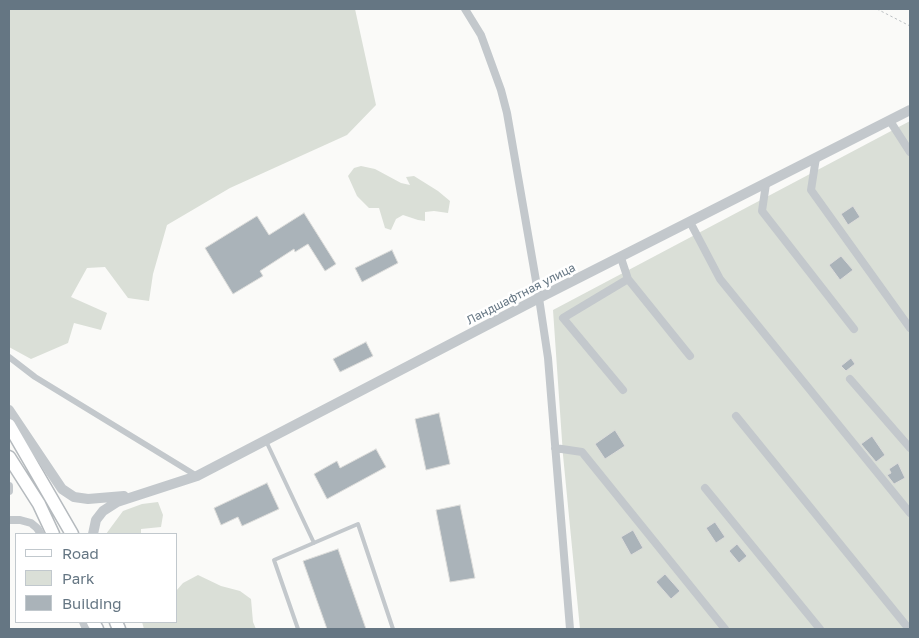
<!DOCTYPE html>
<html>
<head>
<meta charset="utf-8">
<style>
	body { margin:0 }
	#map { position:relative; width:919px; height:638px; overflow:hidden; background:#fafaf8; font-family:"Golos Text",sans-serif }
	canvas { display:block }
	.frame { position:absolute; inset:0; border:10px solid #657683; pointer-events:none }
	.legend { position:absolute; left:15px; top:533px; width:162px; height:90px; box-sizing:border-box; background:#fff; border:1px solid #c1c8cd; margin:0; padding:6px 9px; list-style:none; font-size:15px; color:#657683 }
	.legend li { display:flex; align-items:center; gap:10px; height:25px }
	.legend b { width:25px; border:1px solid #c1c8cd }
</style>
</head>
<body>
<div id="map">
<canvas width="919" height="638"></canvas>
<div class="frame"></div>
<ul class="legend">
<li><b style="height:6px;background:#fff"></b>Road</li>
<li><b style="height:14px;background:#dadfd7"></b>Park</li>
<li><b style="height:14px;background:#aab3b9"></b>Building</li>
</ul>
</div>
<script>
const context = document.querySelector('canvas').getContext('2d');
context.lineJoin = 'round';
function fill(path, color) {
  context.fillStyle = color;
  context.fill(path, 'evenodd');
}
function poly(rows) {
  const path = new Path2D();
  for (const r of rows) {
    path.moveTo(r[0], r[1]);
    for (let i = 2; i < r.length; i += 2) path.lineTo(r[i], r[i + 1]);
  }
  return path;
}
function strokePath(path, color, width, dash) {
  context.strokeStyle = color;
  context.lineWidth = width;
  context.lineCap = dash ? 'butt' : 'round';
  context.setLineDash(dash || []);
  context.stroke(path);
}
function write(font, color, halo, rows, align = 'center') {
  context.font = font + ' "Golos Text",sans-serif';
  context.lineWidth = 5;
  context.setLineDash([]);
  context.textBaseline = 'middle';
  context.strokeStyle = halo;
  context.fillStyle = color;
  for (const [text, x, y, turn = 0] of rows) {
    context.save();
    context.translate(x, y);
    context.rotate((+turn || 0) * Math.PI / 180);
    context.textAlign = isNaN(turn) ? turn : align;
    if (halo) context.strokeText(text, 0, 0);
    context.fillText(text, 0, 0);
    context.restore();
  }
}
fill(poly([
	[9,9,355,9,376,105,347,135,230,188,167,225,153,274,149,301,128,298,105,267,87,268,71,297,107,313,101,330,74,323,68,343,31,359,9,347],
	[910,121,910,629,580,629,563,455,553,310],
	[361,166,375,169,401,183,410,185,406,177,414,176,438,191,450,201,448,213,434,211,425,212,425,221,418,220,403,215,396,219,391,230,385,228,379,208,369,208,357,196,348,176,354,168],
	[158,502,163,515,161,527,141,529,141,534,106,534,123,511,142,504],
	[198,575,221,586,240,591,251,599,253,622,256,629,144,629,142,622,176,622,176,591,183,583]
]), '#dadfd7');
const building = poly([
	[853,206,860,217,848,225,841,214,853,206],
	[304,213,336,264,325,271,308,244,295,252,294,249,260,271,263,276,233,294,205,248,257,216,269,235,304,213],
	[392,250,398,263,362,282,355,268,392,250],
	[841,256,853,270,840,280,829,265,841,256],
	[366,342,373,356,340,372,333,359,366,342],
	[851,358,855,364,846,371,841,366,851,358],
	[439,413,450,464,426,470,415,419,439,413],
	[615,430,625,446,605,459,595,444,615,430],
	[872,436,885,455,876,462,861,444,872,436],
	[376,449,386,467,327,499,314,474,337,461,340,468,376,449],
	[898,463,905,478,894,484,887,475,891,473,889,469,898,463],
	[267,483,279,509,242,526,238,517,221,525,214,508,267,483],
	[460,505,475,578,450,582,436,510,460,505],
	[715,522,725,537,716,543,706,528,715,522],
	[633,530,643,548,631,555,621,537,633,530],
	[737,544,747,556,739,563,729,551,737,544],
	[338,549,366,629,327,629,303,561,338,549],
	[665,574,680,591,671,599,656,582,665,574]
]);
fill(building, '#aab3b9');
strokePath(building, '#dcdcda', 1);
const primary = poly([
	[9,425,72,534],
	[9,457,39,504,53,534],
	[93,622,97,629],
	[116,622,119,629]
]);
strokePath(primary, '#b5babe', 15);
strokePath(poly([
	[877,9,910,26]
]), '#bbbfc2', 1, [2.5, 2.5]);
strokePath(poly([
	[266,441,314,543],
	[298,629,274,560,358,524,393,629]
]), '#c3c8cc', 4);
strokePath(poly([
	[9,357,35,377,197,476]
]), '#c3c8cc', 6);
strokePath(poly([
	[465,9,481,35,501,90,507,113,539,298,548,358,570,629],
	[890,121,910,152],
	[816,158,811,190,910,328],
	[766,184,762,211,854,329],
	[690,222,720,279,910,513],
	[621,258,628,279,690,356],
	[850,379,910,448],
	[623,390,563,318,628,279],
	[736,416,909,629],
	[555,448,582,452,725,629],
	[9,486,9,491],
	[705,488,820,629],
	[9,520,20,520,31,523,37,528,41,534],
	[83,622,86,629]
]), '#c3c8cc', 8);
strokePath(poly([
	[9,410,62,489,74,497,88,499,124,496],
	[93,534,96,520,103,511,117,502,197,476,539,298,910,110]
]), '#c3c8cc', 10);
strokePath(primary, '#fff', 12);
write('12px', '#657683', '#fff', [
	["Ландшафтная улица",521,294,-27]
]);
</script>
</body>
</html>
